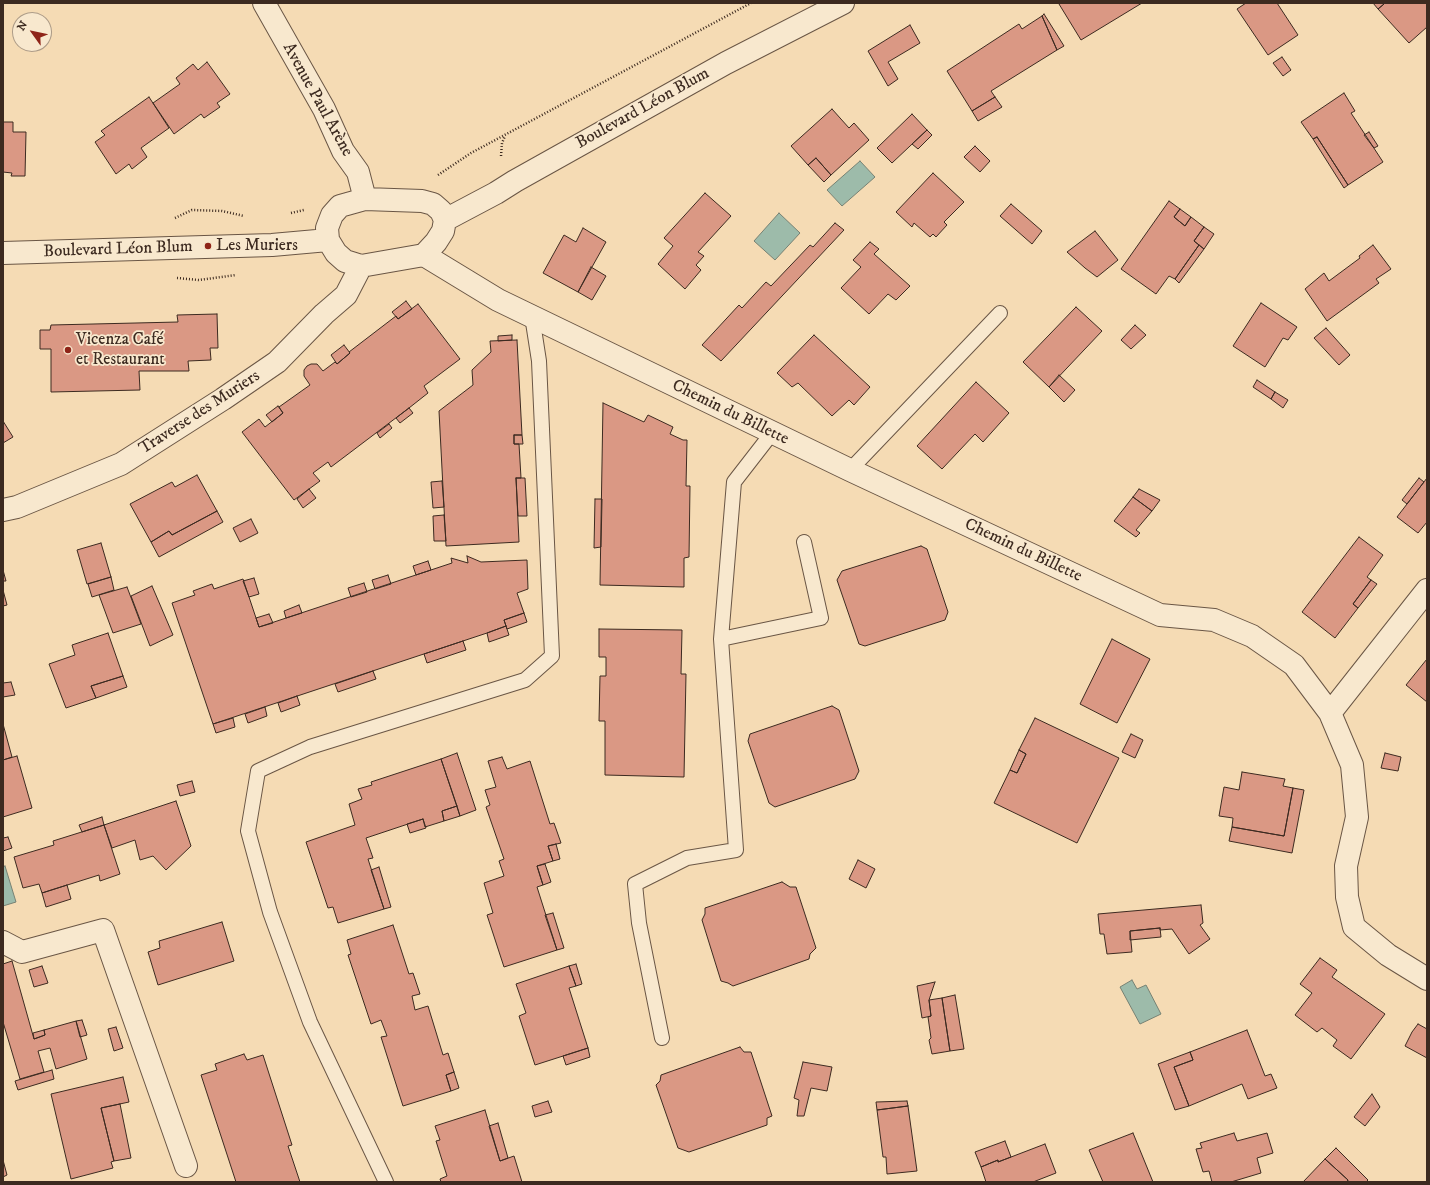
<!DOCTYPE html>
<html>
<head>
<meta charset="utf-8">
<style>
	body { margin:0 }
	#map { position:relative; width:1430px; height:1185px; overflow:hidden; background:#f5dbb4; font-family:"IM FELL DW Pica",serif }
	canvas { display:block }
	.frame { position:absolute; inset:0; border:4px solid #3c2a20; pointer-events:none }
	.north { position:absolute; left:12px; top:12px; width:40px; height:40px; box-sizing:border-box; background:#f8e8ce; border:1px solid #ad9c88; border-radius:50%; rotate:303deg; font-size:11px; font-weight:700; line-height:16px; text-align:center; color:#3c2a20 }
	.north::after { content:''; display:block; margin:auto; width:14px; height:18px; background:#8f2418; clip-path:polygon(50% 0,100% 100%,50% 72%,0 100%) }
</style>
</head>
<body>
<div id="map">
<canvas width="1430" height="1185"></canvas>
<div class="frame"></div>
<div class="north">N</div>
</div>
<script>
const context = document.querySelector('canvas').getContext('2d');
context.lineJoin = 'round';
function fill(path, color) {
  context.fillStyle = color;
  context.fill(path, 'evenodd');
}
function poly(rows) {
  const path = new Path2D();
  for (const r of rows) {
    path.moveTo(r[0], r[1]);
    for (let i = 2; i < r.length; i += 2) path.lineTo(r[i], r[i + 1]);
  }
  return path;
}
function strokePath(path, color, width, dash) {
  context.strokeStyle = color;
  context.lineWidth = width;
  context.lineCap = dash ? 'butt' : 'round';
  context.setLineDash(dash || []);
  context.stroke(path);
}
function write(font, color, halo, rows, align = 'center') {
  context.font = font + ' "IM FELL DW Pica",serif';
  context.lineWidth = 3.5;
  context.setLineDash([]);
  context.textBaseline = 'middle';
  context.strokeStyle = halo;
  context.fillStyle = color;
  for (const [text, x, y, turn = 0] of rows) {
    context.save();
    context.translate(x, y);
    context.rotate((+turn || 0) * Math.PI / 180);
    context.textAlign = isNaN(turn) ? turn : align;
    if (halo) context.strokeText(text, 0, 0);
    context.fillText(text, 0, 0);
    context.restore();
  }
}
const water = poly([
	[860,161,875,177,842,206,827,190,860,161],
	[779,213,800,233,775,260,754,241,779,213],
	[5,866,16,902,3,906,3,867,5,866],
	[1132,980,1137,989,1146,985,1161,1014,1140,1024,1120,987,1132,980]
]);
fill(water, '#9dbbaa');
strokePath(water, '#768173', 1);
const building = poly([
	[1061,3,1142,3,1081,40,1059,4,1061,3],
	[1246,3,1277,3,1298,35,1268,55,1237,9,1246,3],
	[1373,3,1383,3,1384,4,1378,9,1373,3],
	[1383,3,1427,3,1427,27,1409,43,1378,9,1384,4,1383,3],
	[1044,14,1064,46,1057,50,1042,16,1044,14],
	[1042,16,1057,50,991,91,995,97,972,111,947,71,1019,24,1022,29,1042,16],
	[910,25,920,43,888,62,898,79,888,86,868,51,910,25],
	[1282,57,1291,70,1283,76,1273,63,1282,57],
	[207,62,230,94,217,103,220,107,204,118,201,114,174,134,153,103,180,84,176,78,193,64,198,70,207,62],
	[1344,93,1355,111,1351,113,1383,162,1348,185,1317,137,1313,139,1301,122,1344,93],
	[149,97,169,128,141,148,147,157,132,169,129,164,116,174,95,142,105,135,101,131,149,97],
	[995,97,1002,107,978,121,972,111,995,97],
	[832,109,849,128,854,123,869,140,831,175,816,158,808,165,791,146,832,109],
	[912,114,927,130,892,163,877,148,912,114],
	[3,122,13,122,13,132,26,132,25,176,11,176,12,173,3,172,3,122],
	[927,130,932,135,918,149,912,144,927,130],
	[1369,132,1378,146,1374,148,1364,135,1369,132],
	[1317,137,1348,185,1344,188,1313,139,1317,137],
	[975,146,990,161,980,172,964,157,975,146],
	[816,158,831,175,824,182,808,165,816,158],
	[933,173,964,202,944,222,947,225,936,237,933,234,930,237,914,223,912,227,896,212,933,173],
	[705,193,731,216,698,252,704,256,696,265,701,270,685,289,658,264,673,246,664,238,705,193],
	[1169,201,1180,209,1174,217,1185,226,1191,217,1204,227,1194,241,1199,245,1175,279,1169,276,1156,294,1121,269,1169,201],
	[1011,204,1042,231,1032,244,1000,216,1011,204],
	[1180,209,1191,217,1185,226,1174,217,1180,209],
	[835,223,844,230,721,361,702,345,739,305,742,308,766,282,771,286,810,245,813,247,835,223],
	[1204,227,1214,234,1204,249,1194,241,1204,227],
	[583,228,606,242,578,292,543,273,564,235,576,242,583,228],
	[1095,231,1118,260,1097,277,1085,268,1067,252,1095,231],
	[870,242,879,249,874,254,910,286,896,300,888,294,869,314,841,288,861,267,853,260,870,242],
	[1199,245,1204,249,1179,283,1175,279,1199,245],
	[1373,245,1391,269,1376,279,1379,283,1327,321,1305,289,1324,273,1329,281,1360,258,1359,256,1373,245],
	[591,267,606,276,592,300,578,292,591,267],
	[406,301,412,309,398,319,392,312,406,301],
	[1261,303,1297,327,1288,340,1283,338,1265,367,1233,346,1261,303],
	[418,304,460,359,424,386,428,393,409,408,331,467,328,462,313,473,320,481,294,500,242,432,259,419,265,427,283,413,279,407,310,385,304,376,304,370,307,366,311,364,317,364,323,371,335,362,337,364,350,353,349,352,396,316,398,319,418,304],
	[1076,307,1102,331,1049,387,1023,362,1076,307],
	[217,314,218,348,210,348,211,360,188,361,189,371,139,371,140,390,51,392,51,349,40,349,40,330,50,330,51,325,178,322,177,315,217,314],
	[1135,325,1146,335,1131,349,1121,340,1135,325],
	[1326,328,1350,355,1339,365,1314,338,1326,328],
	[512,335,512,340,498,341,498,336,512,335],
	[814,335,870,387,854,405,849,400,832,416,798,383,792,387,777,373,814,335],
	[517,340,522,435,514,435,514,444,519,444,521,478,516,478,519,542,446,546,439,411,473,385,472,370,491,352,490,341,517,340],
	[344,345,350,353,337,364,331,355,344,345],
	[1059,375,1075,390,1064,402,1049,387,1059,375],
	[1257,380,1275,392,1271,399,1253,387,1257,380],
	[976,382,1009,413,983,442,975,434,942,469,917,446,976,382],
	[1275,392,1288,400,1283,408,1271,399,1275,392],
	[603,403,644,422,648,415,673,427,670,434,683,440,687,440,686,486,690,486,689,557,684,558,684,587,600,585,603,403],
	[278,406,283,413,272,422,266,415,278,406],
	[409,408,413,413,400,423,396,418,409,408],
	[3,421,13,437,3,443,3,421],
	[389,424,392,428,380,438,377,433,389,424],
	[514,435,522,435,523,444,514,444,514,435],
	[197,475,217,511,172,535,169,531,151,542,130,504,172,482,175,487,197,475],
	[516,478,525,478,527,516,518,516,516,478],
	[1419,478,1424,482,1407,504,1402,500,1419,478],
	[1427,478,1427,522,1418,533,1397,517,1427,478],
	[442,481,444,507,433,508,431,482,442,481],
	[309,489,316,498,303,508,297,499,309,489],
	[1139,489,1160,500,1152,511,1133,497,1139,489],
	[1133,497,1152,511,1136,530,1140,533,1136,537,1114,521,1133,497],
	[595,499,602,499,601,547,594,548,595,499],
	[217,511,223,522,159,557,151,542,169,531,172,535,217,511],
	[444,515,446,541,434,541,433,516,444,515],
	[251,519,258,533,240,542,233,528,251,519],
	[1359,537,1383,555,1367,577,1371,580,1353,604,1358,608,1335,638,1302,612,1359,537],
	[101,543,111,577,87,584,77,550,101,543],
	[921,546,927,549,948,612,945,620,865,646,859,644,837,580,842,571,921,546],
	[467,556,481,562,527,560,528,589,517,593,524,613,504,620,506,626,487,633,213,724,172,603,195,595,193,591,212,584,214,589,243,579,259,627,452,563,451,558,468,563,467,556],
	[428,561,431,570,416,575,413,566,428,561],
	[3,570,6,581,3,581,3,570],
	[388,575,391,584,375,589,372,580,388,575],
	[111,577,114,590,92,597,88,584,111,577],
	[254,578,259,594,249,597,243,581,254,578],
	[1371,580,1377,584,1358,608,1353,604,1371,580],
	[364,583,367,592,351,597,348,588,364,583],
	[152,586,173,635,150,646,131,596,152,586],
	[127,587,141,624,113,633,99,595,127,587],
	[3,590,7,605,3,606,3,590],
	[299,605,302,613,286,618,284,611,299,605],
	[524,613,527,622,507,629,504,620,524,613],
	[269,614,273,623,259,627,256,618,269,614],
	[506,626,509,635,489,642,487,633,506,626],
	[599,629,682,630,681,674,686,674,684,777,605,775,605,721,599,721,600,676,606,676,606,657,599,657,599,629],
	[108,633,123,676,91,686,96,698,66,708,49,664,75,655,72,645,108,633],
	[1112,639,1150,659,1117,723,1080,704,1112,639],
	[463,641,466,650,427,663,424,654,463,641],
	[1427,659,1427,702,1406,685,1427,659],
	[373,671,376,679,338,692,335,684,373,671],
	[123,676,127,687,96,698,91,686,123,676],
	[11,682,15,695,3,697,3,683,11,682],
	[297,696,300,705,281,712,278,703,297,696],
	[832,706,839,710,859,771,855,779,775,807,769,803,748,741,750,734,832,706],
	[265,707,267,716,248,723,245,714,265,707],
	[233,718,235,727,216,733,213,724,233,718],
	[1035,718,1119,758,1077,843,994,803,1010,770,1017,773,1026,754,1019,750,1035,718],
	[3,724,12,757,3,760,3,724],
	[1131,734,1143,740,1135,758,1122,752,1131,734],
	[1019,750,1026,754,1017,773,1010,770,1019,750],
	[457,753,476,810,460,816,441,759,457,753],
	[1385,753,1401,757,1398,771,1381,768,1385,753],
	[17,756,32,808,3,817,3,760,17,756],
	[502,757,507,769,530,761,550,824,554,823,561,843,548,846,553,861,537,866,543,885,537,887,557,950,504,967,487,915,493,913,484,883,504,876,499,861,504,859,486,807,490,805,485,790,496,787,488,761,502,757],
	[441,759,457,806,442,811,444,821,425,827,423,819,366,838,373,858,368,859,384,909,338,923,333,907,328,908,306,842,355,825,349,804,362,799,358,789,372,785,371,782,441,759],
	[1242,772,1285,779,1283,786,1293,788,1284,836,1232,827,1233,818,1219,816,1224,787,1239,790,1242,772],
	[192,781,195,792,180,796,177,785,192,781],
	[1293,788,1304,790,1292,853,1229,841,1232,827,1284,836,1293,788],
	[176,801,191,846,166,870,153,856,140,860,135,840,112,848,104,825,176,801],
	[457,806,460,816,444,821,442,811,457,806],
	[102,817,104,825,82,832,79,825,102,817],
	[423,819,426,828,410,833,407,824,423,819],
	[104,825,120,874,100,881,99,875,42,893,39,884,23,888,14,857,54,845,53,841,104,825],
	[8,837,12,848,3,851,3,838,8,837],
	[556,844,560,859,553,861,548,846,556,844],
	[858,860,875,869,866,888,849,879,858,860],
	[545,864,551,882,543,885,537,866,545,864],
	[379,867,391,907,384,909,371,870,379,867],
	[782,882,790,887,796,887,816,948,810,954,809,959,733,986,728,983,721,981,702,920,705,914,705,908,782,882],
	[67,885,71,899,46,907,42,893,67,885],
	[1201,905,1203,923,1200,925,1210,939,1189,954,1172,929,1160,930,1160,928,1130,931,1132,952,1107,954,1104,934,1100,934,1098,914,1201,905],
	[553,913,564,948,557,950,545,915,553,913],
	[222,922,234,961,158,985,148,952,160,948,159,941,222,922],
	[393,925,409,974,413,973,420,994,412,996,415,1010,428,1006,443,1055,448,1053,454,1072,446,1075,451,1091,403,1106,381,1037,387,1036,381,1020,371,1024,348,955,351,954,347,940,393,925],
	[1160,928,1161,937,1130,940,1130,931,1160,928],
	[1320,958,1337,970,1332,977,1385,1014,1351,1059,1333,1046,1337,1040,1322,1028,1317,1032,1295,1015,1312,993,1300,984,1320,958],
	[12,961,34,1039,45,1035,44,1030,76,1021,87,1059,56,1069,50,1048,38,1051,44,1072,20,1079,3,1022,3,964,12,961],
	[576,964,582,984,576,986,569,966,576,964],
	[42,966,48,983,34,987,29,970,42,966],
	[569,966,576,986,569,988,588,1048,535,1065,519,1016,526,1013,516,984,569,966],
	[935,982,929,1000,931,1016,922,1018,917,986,935,982],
	[955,995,964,1049,950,1051,942,998,955,995],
	[942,998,950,1051,932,1054,929,1040,931,1038,928,1017,931,1016,929,1000,942,998],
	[82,1020,87,1035,80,1037,76,1021,82,1020],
	[1418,1024,1427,1029,1427,1058,1405,1046,1412,1032,1418,1024],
	[116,1027,123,1048,114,1051,108,1029,116,1027],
	[44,1030,45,1035,34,1039,33,1033,44,1030],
	[1247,1030,1265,1076,1271,1074,1277,1088,1248,1099,1242,1084,1189,1106,1174,1067,1193,1060,1190,1052,1247,1030],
	[740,1047,744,1052,751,1052,772,1116,767,1118,767,1125,689,1152,678,1148,656,1085,660,1081,661,1075,740,1047],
	[588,1048,590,1057,566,1065,563,1056,588,1048],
	[1190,1052,1193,1060,1174,1067,1189,1106,1175,1110,1158,1064,1190,1052],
	[244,1054,247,1060,263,1055,292,1145,288,1146,300,1182,236,1182,201,1075,217,1070,215,1064,244,1054],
	[803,1062,832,1067,827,1091,811,1088,804,1116,797,1116,799,1100,794,1098,803,1062],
	[52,1070,54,1079,18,1090,15,1081,52,1070],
	[454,1072,459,1088,451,1091,446,1075,454,1072],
	[123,1077,129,1102,101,1108,114,1161,111,1162,113,1168,71,1179,51,1094,123,1077],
	[1372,1094,1380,1107,1365,1126,1354,1117,1372,1094],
	[548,1101,552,1112,535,1117,532,1106,548,1101],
	[907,1101,908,1106,877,1110,876,1102,907,1101],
	[120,1104,131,1158,114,1161,101,1108,120,1104],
	[908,1106,917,1171,887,1174,886,1157,883,1157,877,1110,908,1106],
	[485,1110,500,1161,514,1156,522,1182,441,1182,440,1179,447,1176,436,1141,440,1140,435,1126,485,1110],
	[498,1123,508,1158,500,1161,489,1126,498,1123],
	[1133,1133,1153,1182,1103,1182,1089,1150,1133,1133],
	[1234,1133,1237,1141,1267,1133,1273,1153,1257,1158,1261,1173,1231,1182,1212,1182,1209,1171,1203,1172,1196,1149,1202,1148,1200,1143,1234,1133],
	[1005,1141,1011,1157,998,1162,998,1160,981,1167,975,1152,1005,1141],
	[1045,1144,1056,1173,1033,1182,986,1182,981,1167,998,1160,998,1162,1045,1144],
	[1336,1148,1368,1180,1366,1182,1347,1182,1348,1180,1325,1159,1336,1148],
	[1325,1159,1348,1180,1347,1182,1303,1182,1325,1159],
	[3,1160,7,1175,3,1177,3,1160]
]);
fill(building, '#da9884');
strokePath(building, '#3c2a20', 1);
const lane = poly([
	[850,470,1000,313],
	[721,639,821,618,804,542],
	[662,1038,639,923,635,884,687,858,736,850,721,639,734,482,772,433],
	[386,1182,310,1022,270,912,248,831,258,771,310,747,525,680,552,656,539,361,532,316]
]);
const street = poly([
	[264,3,324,109,343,151,358,172,365,199],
	[365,199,422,201,433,204,441,211,445,220,443,231,436,242,424,255,361,266,345,261,336,253,328,240,327,228,332,215,340,206,365,199],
	[445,220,496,193,515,181,726,63,843,3],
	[3,253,272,245,328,240],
	[424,255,498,300,850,470,1160,615,1214,620,1252,636,1294,665,1330,713,1352,765,1357,817,1346,866,1347,897,1354,927,1388,955,1427,979],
	[3,510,17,507,121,464,223,399,277,362,324,314,346,295,361,266],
	[1330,713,1427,590],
	[3,942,22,952,103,930,186,1166]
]);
strokePath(lane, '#6a5645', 16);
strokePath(street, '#6a5645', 24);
strokePath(poly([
	[501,156,502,143,505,136],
	[438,175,471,153,751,3],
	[291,213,304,210],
	[175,218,192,210,222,211,244,216],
	[177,278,199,280,236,275]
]), '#3c2a20', 2.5, [1, 2]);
strokePath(lane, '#f8e8ce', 14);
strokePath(street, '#f8e8ce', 22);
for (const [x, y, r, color] of [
	[208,246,4,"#8f2418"],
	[68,350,4,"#8f2418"]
]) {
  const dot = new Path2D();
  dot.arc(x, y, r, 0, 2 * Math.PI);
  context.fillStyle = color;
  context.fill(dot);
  strokePath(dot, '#f8e8ce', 1.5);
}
write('17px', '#3c2a20', '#f8e8ce', [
	["Avenue Paul Arène",317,100,61],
	["Boulevard Léon Blum",643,109,-29],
	["Boulevard Léon Blum",118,250,-2],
	["Traverse des Muriers",200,413,-33],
	["Chemin du Billette",730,413,26],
	["Chemin du Billette",1023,551,25]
]);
write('17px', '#3c2a20', '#f8e8ce', [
	["Les Muriers",216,246],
	["Vicenza Café",76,340],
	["et Restaurant",76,360]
], 'left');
</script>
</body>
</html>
